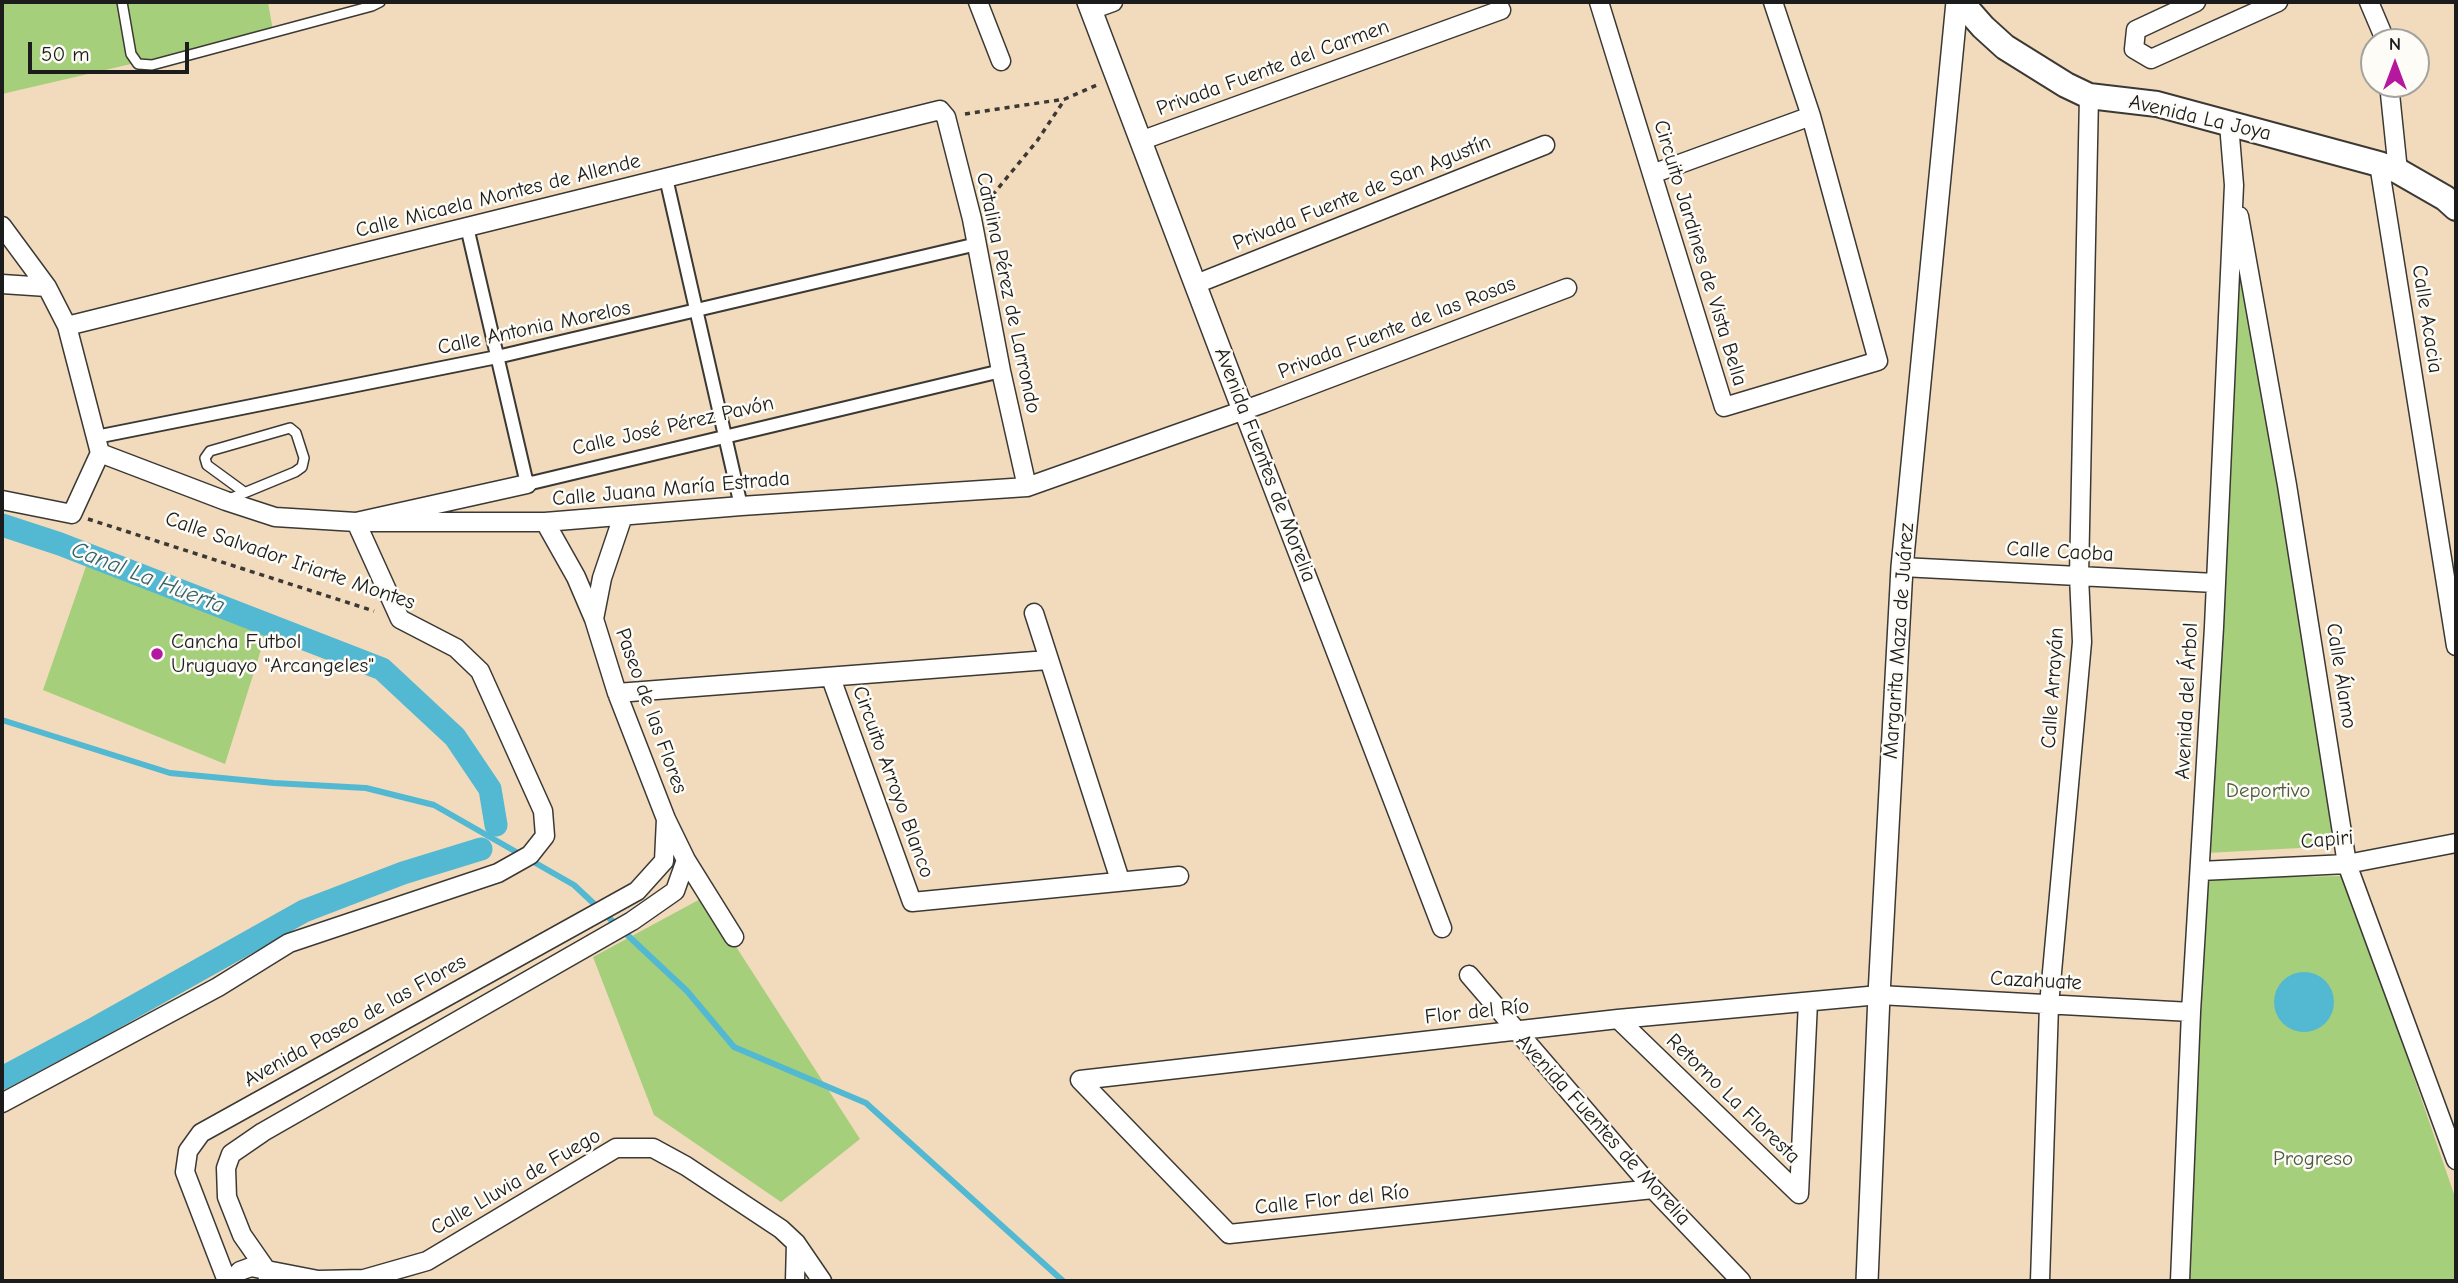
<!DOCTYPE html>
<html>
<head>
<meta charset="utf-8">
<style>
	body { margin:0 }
	#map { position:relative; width:2458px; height:1283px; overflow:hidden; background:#f2dbbd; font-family:"Comic Neue",sans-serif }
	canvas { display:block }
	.frame { position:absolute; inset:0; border:4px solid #1c1c1c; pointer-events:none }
	.north { position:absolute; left:2360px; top:28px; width:70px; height:70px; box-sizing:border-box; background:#fdfcf7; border:2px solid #a3a29f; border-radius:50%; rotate:0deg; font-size:19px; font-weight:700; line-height:28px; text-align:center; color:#1c1c1c }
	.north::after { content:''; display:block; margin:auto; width:24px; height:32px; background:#b5179e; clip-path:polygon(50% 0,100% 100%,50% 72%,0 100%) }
	.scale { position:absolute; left:28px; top:42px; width:161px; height:32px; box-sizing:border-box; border:4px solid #1c1c1c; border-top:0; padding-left:9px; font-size:21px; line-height:24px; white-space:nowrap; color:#1c1c1c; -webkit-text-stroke:5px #fdfcf7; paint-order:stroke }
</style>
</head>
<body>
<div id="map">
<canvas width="2458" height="1283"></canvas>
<div class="frame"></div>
<div class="north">N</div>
<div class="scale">50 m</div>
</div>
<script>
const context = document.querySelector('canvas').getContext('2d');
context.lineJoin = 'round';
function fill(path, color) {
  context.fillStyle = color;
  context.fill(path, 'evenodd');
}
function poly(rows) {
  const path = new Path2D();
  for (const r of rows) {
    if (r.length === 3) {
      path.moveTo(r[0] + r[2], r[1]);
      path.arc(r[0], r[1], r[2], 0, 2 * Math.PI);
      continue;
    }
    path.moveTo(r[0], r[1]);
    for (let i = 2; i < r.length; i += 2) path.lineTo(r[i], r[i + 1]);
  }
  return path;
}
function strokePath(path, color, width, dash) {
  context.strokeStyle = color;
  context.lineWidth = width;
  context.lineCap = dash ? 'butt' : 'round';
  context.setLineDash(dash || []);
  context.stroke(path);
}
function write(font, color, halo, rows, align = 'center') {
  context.font = font + ' "Comic Neue",sans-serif';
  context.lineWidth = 5;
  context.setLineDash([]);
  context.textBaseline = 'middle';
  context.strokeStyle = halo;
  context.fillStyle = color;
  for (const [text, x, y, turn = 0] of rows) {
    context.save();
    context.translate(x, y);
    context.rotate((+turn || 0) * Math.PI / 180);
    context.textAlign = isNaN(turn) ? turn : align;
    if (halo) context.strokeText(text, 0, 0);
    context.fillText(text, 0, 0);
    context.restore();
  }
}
fill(poly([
	[2,2,268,2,273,31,2,94],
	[2236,227,2337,846,2207,853],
	[92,549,271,618,225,764,43,690],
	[2345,876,2456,1200,2456,1281,2185,1281,2209,878],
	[704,897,860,1139,781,1202,654,1115,593,957]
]), '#a5cf7b');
fill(poly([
	[2304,1002,30]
]), '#53b8d1');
strokePath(poly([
	[2,720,170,773,274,783,366,788,434,805,574,885,687,991,734,1047,866,1103,1063,1281]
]), '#53b8d1', 6);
strokePath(poly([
	[2,525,60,544,382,669,455,737,490,789,496,825],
	[2,1078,92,1030,304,911,403,873,481,849]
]), '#53b8d1', 23);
const service = poly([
	[122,2,131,54,138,64,152,65,372,6,380,2],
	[227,500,295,472,302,467,304,458,296,433,290,428,210,451,205,458,207,465,244,492]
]);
const pedestrian = poly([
	[666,178,741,506],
	[467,227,527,484,1001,371],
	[96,437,497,357,977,244]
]);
const minor = poly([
	[978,2,1001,61],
	[1599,2,1724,407,1878,361,1811,116,1773,2],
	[2196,2,2136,30,2134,49,2151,59,2278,2],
	[2369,2,2383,35,2384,42],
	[1091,10,1113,2],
	[2389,84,2398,171],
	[1140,141,1501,10],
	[2379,164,2456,646],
	[1652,174,1811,116],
	[2239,216,2287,485,2347,864,2456,1160],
	[2,226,47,287,67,326,100,453],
	[2,284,47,287],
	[1196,284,1545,145],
	[67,326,940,110,946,117,972,219,1001,371,1027,487],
	[1243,410,1442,928],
	[100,453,226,501,275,517,356,522,545,522,741,506,1027,487,1264,403,1567,288],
	[2,500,72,514,100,453],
	[545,522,576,577,594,619,617,693,666,819,686,860,734,937],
	[1902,567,2215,583],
	[1034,613,1120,880],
	[594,619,602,578,623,516],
	[831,678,912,902,1179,876],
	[617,693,1048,660],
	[2200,871,2347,864,2456,843],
	[1469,975,1653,1189,1741,1281],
	[1618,1019,1799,1194],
	[1080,1080,1618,1019,1879,995,2191,1012],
	[1080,1080,1229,1234,1653,1189],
	[2,1103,218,987,289,943,498,873,530,855,545,836,543,811,480,671,456,648,400,619,356,522,527,484],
	[1799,1194,1808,1002],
	[227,1281,185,1172,188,1151,201,1133,637,891,664,861,666,819],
	[231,1281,240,1271,251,1267,318,1280,364,1279,427,1261,616,1148,653,1148,686,1166,781,1229,796,1243,822,1281],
	[269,1281,265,1268,242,1235,227,1197,226,1168,231,1154,263,1132,632,921,675,891,686,860],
	[795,1281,796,1243],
	[2040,1281,2049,1005,2082,642,2079,576,2089,96],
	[2180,1281,2191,1012,2214,627,2234,185,2229,124]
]);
const tertiary = poly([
	[1088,2,1243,410],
	[1867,1281,1879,995,1902,567,1957,2]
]);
const secondary = poly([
	[1961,2,1983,27,2005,47,2066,85,2089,96,2157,104,2379,164,2398,171,2445,198,2456,208]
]);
strokePath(service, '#3c3934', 12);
strokePath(pedestrian, '#3c3934', 16);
strokePath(minor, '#3c3934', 21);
strokePath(tertiary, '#3c3934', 24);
strokePath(secondary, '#3c3934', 28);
strokePath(poly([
	[965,114,1065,99,1097,85],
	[986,203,1037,141,1065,99],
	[88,519,374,611]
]), '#3c3934', 3.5, [5, 5]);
strokePath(service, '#fff', 9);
strokePath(pedestrian, '#fff', 12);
strokePath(minor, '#fff', 18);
strokePath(tertiary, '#fff', 21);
strokePath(secondary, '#fff', 24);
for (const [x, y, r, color] of [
	[157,654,7,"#b5179e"]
]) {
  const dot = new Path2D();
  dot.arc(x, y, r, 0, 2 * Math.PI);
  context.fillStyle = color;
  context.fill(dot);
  strokePath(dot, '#fdfcf7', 2.5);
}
write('21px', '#1c1c1c', '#fdfcf7', [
	["Privada Fuente del Carmen",1273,68,-20],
	["Avenida La Joya",2200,118,13],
	["Privada Fuente de San Agustín",1362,193,-22],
	["Calle Micaela Montes de Allende",498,196,-14],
	["Circuito Jardines de Vista Bella",1700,253,73],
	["Catalina Pérez de Larrondo",1008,293,78],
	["Calle Acacia",2427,319,81],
	["Calle Antonia Morelos",534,328,-12],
	["Privada Fuente de las Rosas",1397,328,-21],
	["Calle José Pérez Pavón",673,426,-13],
	["Avenida Fuentes de Morelia",1265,465,69],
	["Calle Juana María Estrada",671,489,-5],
	["Calle Caoba",2060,552,3],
	["Calle Salvador Iriarte Montes",290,561,19],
	["Margarita Maza de Juárez",1899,641,-86],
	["Calle Álamo",2341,676,81],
	["Calle Arrayán",2053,688,-86],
	["Avenida del Árbol",2187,701,-87],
	["Paseo de las Flores",651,711,70],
	["Circuito Arroyo Blanco",893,782,70],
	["Capiri",2327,840,-5],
	["Cazahuate",2036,981,3],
	["Flor del Río",1477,1012,-6],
	["Avenida Paseo de las Flores",355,1021,-29],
	["Retorno La Floresta",1733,1099,44],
	["Avenida Fuentes de Morelia",1603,1130,48],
	["Calle Lluvia de Fuego",516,1182,-30],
	["Calle Flor del Río",1332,1200,-6]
]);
write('21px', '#1c1c1c', '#fdfcf7', [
	["Cancha Futbol",171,642],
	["Uruguayo \"Arcangeles\"",171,666]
], 'left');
write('21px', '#4c5b3d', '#fdfcf7', [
	["Deportivo",2268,791],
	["Progreso",2313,1159]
]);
write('italic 23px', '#35626d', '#fdfcf7', [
	["Canal La Huerta",148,578,21]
]);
</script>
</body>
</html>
